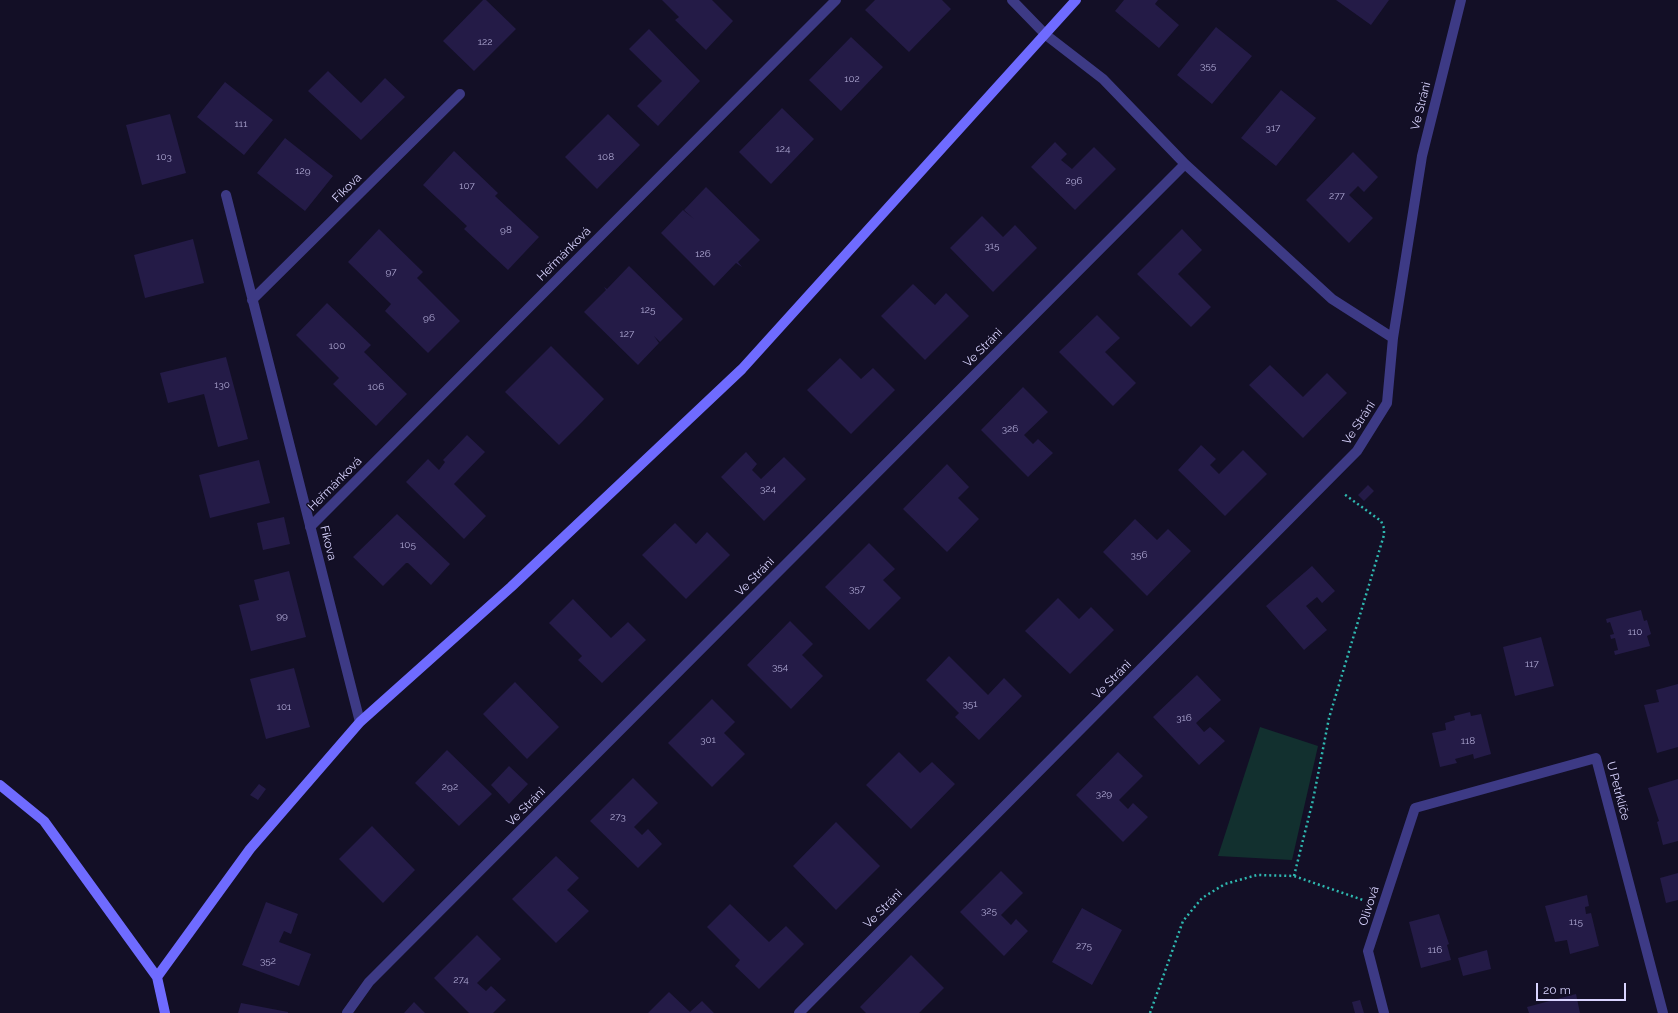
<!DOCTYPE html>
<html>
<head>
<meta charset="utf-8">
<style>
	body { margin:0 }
	#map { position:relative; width:1678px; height:1013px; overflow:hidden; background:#130f26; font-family:Raleway,sans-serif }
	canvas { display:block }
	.scale { position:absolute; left:1536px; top:983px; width:90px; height:18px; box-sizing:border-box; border:2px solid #d9d4ff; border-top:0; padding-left:5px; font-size:12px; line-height:14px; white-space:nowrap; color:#d9d4ff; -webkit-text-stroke:3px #130f26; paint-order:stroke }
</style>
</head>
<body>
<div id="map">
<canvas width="1678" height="1013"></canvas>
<div class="scale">20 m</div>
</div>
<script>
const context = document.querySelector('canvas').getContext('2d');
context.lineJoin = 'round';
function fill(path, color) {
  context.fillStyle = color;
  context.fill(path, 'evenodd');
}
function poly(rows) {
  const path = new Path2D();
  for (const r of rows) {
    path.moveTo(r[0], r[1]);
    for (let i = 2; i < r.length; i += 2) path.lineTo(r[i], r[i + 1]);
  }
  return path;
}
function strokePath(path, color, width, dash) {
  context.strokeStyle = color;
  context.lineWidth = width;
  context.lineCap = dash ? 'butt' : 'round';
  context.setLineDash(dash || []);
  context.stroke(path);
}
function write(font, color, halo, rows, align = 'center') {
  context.font = font + ' Raleway,sans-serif';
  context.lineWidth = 3;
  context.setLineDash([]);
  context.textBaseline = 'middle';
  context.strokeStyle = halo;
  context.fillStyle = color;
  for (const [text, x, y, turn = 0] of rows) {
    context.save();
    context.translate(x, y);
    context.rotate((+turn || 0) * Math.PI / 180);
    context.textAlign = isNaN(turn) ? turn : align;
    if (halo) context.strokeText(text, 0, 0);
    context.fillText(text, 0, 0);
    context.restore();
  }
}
fill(poly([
	[1260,727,1318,746,1292,860,1218,856]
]), '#12302f');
fill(poly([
	[483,0,486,0,516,29,474,71,443,41],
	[662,0,712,0,733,21,706,50,675,20,679,17],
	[875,0,942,0,951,9,909,52,865,10],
	[1124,0,1158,0,1155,4,1179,25,1159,48,1115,11],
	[1336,0,1389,0,1371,25],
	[1216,27,1252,56,1212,104,1177,75],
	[649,29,700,81,658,126,637,106,662,81,629,49],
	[851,37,883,67,841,111,809,80],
	[328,71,361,103,385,78,405,97,361,140,308,91],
	[225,82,273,120,244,155,197,117],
	[1281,90,1316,118,1276,166,1241,138],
	[782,108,814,139,771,184,739,152],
	[170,114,186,173,142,185,126,125],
	[608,114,640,145,597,189,565,157],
	[285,138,333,176,305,211,257,173],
	[1055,142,1067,154,1061,160,1072,169,1094,147,1116,169,1075,210,1031,167],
	[454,151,498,193,495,196,539,237,508,270,464,229,467,226,423,185],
	[1353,152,1378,177,1364,192,1358,186,1349,195,1373,218,1349,243,1306,200],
	[706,187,760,240,738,262,742,267,736,263,714,286,661,233,683,210,694,219,684,210],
	[982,216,1003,237,1015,225,1037,248,993,292,950,248],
	[379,229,423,272,417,278,460,321,428,353,385,311,391,304,348,262],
	[1182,229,1202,250,1178,274,1211,307,1191,327,1137,274],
	[193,239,204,283,145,298,134,255],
	[629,266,683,319,660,342,654,336,659,343,638,365,584,312,606,290,604,287,607,289],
	[913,284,935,305,946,293,969,316,925,360,881,316],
	[327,303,371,345,364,352,407,394,376,426,333,384,339,378,296,335],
	[1097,315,1120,338,1105,352,1136,383,1113,406,1059,352],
	[551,346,604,399,582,422,578,418,582,422,559,445,505,392],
	[226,357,248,439,218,447,204,394,168,403,160,373],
	[840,358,861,379,873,368,895,390,851,434,807,390],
	[1270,365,1303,397,1327,373,1347,393,1303,438,1249,385],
	[1023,387,1048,412,1024,435,1033,444,1038,439,1053,453,1028,477,981,430],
	[467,435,485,452,454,484,486,516,464,539,406,482,428,459,439,470,445,462,443,460],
	[1201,445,1216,459,1210,465,1219,474,1243,450,1267,474,1225,516,1178,470],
	[746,452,757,464,752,470,761,479,784,457,806,479,764,521,721,477],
	[259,460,270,503,210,518,199,475],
	[947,464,969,487,958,498,979,519,947,552,903,509],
	[1368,485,1374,491,1364,501,1358,495],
	[397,514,450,564,431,585,408,563,406,563,383,586,353,557],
	[284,517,290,544,263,550,257,523],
	[1135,519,1157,540,1168,529,1191,551,1147,596,1103,552],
	[675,523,696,544,707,532,730,555,686,599,642,555],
	[869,543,895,569,883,580,901,598,869,630,825,587],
	[1312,566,1335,591,1322,603,1317,597,1306,606,1327,630,1304,650,1266,606],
	[289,571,306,637,251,651,239,605,259,600,254,580],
	[1058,598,1079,619,1091,607,1114,630,1070,674,1025,631],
	[573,599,611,638,628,622,646,640,602,683,578,660,582,656,549,623],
	[1641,610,1644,621,1647,620,1651,634,1647,636,1650,646,1615,655,1614,651,1618,650,1615,638,1611,639,1610,635,1614,634,1610,622,1607,623,1606,619],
	[790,621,813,644,802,655,823,676,791,709,747,665],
	[1541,637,1554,686,1515,696,1503,647],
	[949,656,988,695,1004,678,1022,696,979,740,955,717,959,713,926,680],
	[294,668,310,727,266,739,250,679],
	[1197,675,1221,700,1196,723,1204,732,1210,727,1225,741,1199,765,1153,717],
	[515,682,559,727,527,759,483,714],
	[1678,684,1678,747,1657,753,1644,705,1659,702,1656,690],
	[712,699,735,722,724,733,745,754,712,787,668,743],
	[1470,712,1471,716,1481,714,1491,754,1474,759,1473,754,1455,759,1457,763,1440,767,1432,733,1446,730,1445,723,1455,720,1454,716],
	[447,750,492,794,459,826,415,783],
	[899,752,920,773,932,762,955,784,911,829,866,785],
	[1118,752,1143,776,1119,800,1128,809,1133,803,1148,817,1123,842,1076,795],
	[509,766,528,784,509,804,491,785],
	[633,778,658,803,634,827,642,835,648,829,662,844,638,868,590,821],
	[1678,779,1678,841,1663,845,1657,822,1659,821,1648,788],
	[259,784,266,789,258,800,250,795],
	[836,822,880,866,836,910,793,866],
	[372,826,415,870,383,903,339,859],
	[556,856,579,878,567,890,589,911,556,943,512,899],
	[1001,871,1023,893,1001,915,1011,925,1016,919,1028,931,1004,956,960,912],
	[1678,873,1678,900,1666,903,1660,878],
	[1587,895,1589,906,1585,907,1586,914,1591,913,1599,946,1570,954,1567,940,1555,942,1545,906],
	[266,902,298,914,291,934,284,931,279,942,311,954,299,986,242,965],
	[730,904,769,942,786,926,804,944,759,989,735,966,740,960,707,927],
	[1082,908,1122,930,1092,985,1052,962],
	[1439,914,1449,944,1447,945,1451,960,1421,968,1409,922],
	[477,935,501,959,477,983,486,991,491,986,506,1000,493,1013,469,1013,434,978],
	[1487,950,1491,969,1463,976,1458,958],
	[911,955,944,988,919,1013,866,1013,860,1007],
	[669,992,690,1012,702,1001,714,1013,648,1013],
	[1576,994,1580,1013,1529,1013,1527,1007],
	[1360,1000,1364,1013,1355,1013,1352,1002],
	[414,1002,425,1013,404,1013],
	[241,1003,288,1012,288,1013,238,1013]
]), '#241b47');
strokePath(poly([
	[1294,876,1313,800,1329,718,1384,535,1384,528,1381,521,1344,494],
	[1150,1013,1183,921,1202,898,1225,884,1257,875,1294,876,1363,900]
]), '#2fb8b0', 2.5, [2, 3]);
strokePath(poly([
	[1012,0,1046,35,1103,79,1185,164,1332,299,1393,338],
	[226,195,360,722],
	[252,300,460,94],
	[310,527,836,0],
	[347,1013,369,982,1185,164],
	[799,1013,1357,451,1387,403,1393,338,1422,156,1461,0],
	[1384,1013,1368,951,1415,808,1596,758,1663,1013]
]), '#3d3a85', 10);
strokePath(poly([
	[0,785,44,821,157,977,165,1013],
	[157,977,250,849,360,722,511,587,742,369,1076,0]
]), '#6f6bff', 10);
write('10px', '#aca6d1', null, [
	["122",485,42],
	["355",1208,66],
	["102",852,79],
	["111",241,124],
	["317",1273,128],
	["124",783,149],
	["103",164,157],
	["108",606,157],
	["129",303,171],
	["296",1074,181],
	["107",467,186],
	["277",1337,196],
	["98",506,230],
	["315",992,246],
	["126",703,254],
	["97",391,272],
	["125",648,310],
	["96",429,318],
	["127",627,334],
	["100",337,346],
	["130",222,385],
	["106",376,387],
	["326",1010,429],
	["324",768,489],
	["105",408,545],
	["356",1139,555],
	["357",857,589],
	["99",282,616],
	["110",1635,632],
	["117",1532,664],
	["354",780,667],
	["351",970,704],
	["101",284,707],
	["316",1184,718],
	["301",708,740],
	["118",1468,741],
	["292",450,787],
	["329",1104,794],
	["273",618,817],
	["325",989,911],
	["115",1576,922],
	["275",1084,946],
	["116",1435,950],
	["352",268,961],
	["274",461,980]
]);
write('12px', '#d9d4ff', '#130f26', [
	["Ve Stráni",1421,106,-76],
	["Fíkova",347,188,-45],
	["Heřmánková",564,254,-45],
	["Ve Stráni",983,348,-45],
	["Ve Stráni",1359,423,-57],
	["Heřmánková",335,484,-45],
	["Fíkova",328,543,76],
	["Ve Stráni",755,577,-45],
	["Ve Stráni",1112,680,-45],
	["U Petrklíče",1618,791,75],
	["Ve Stráni",526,807,-45],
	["Olivová",1369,906,-72],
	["Ve Stráni",883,909,-45]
]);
</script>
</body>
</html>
